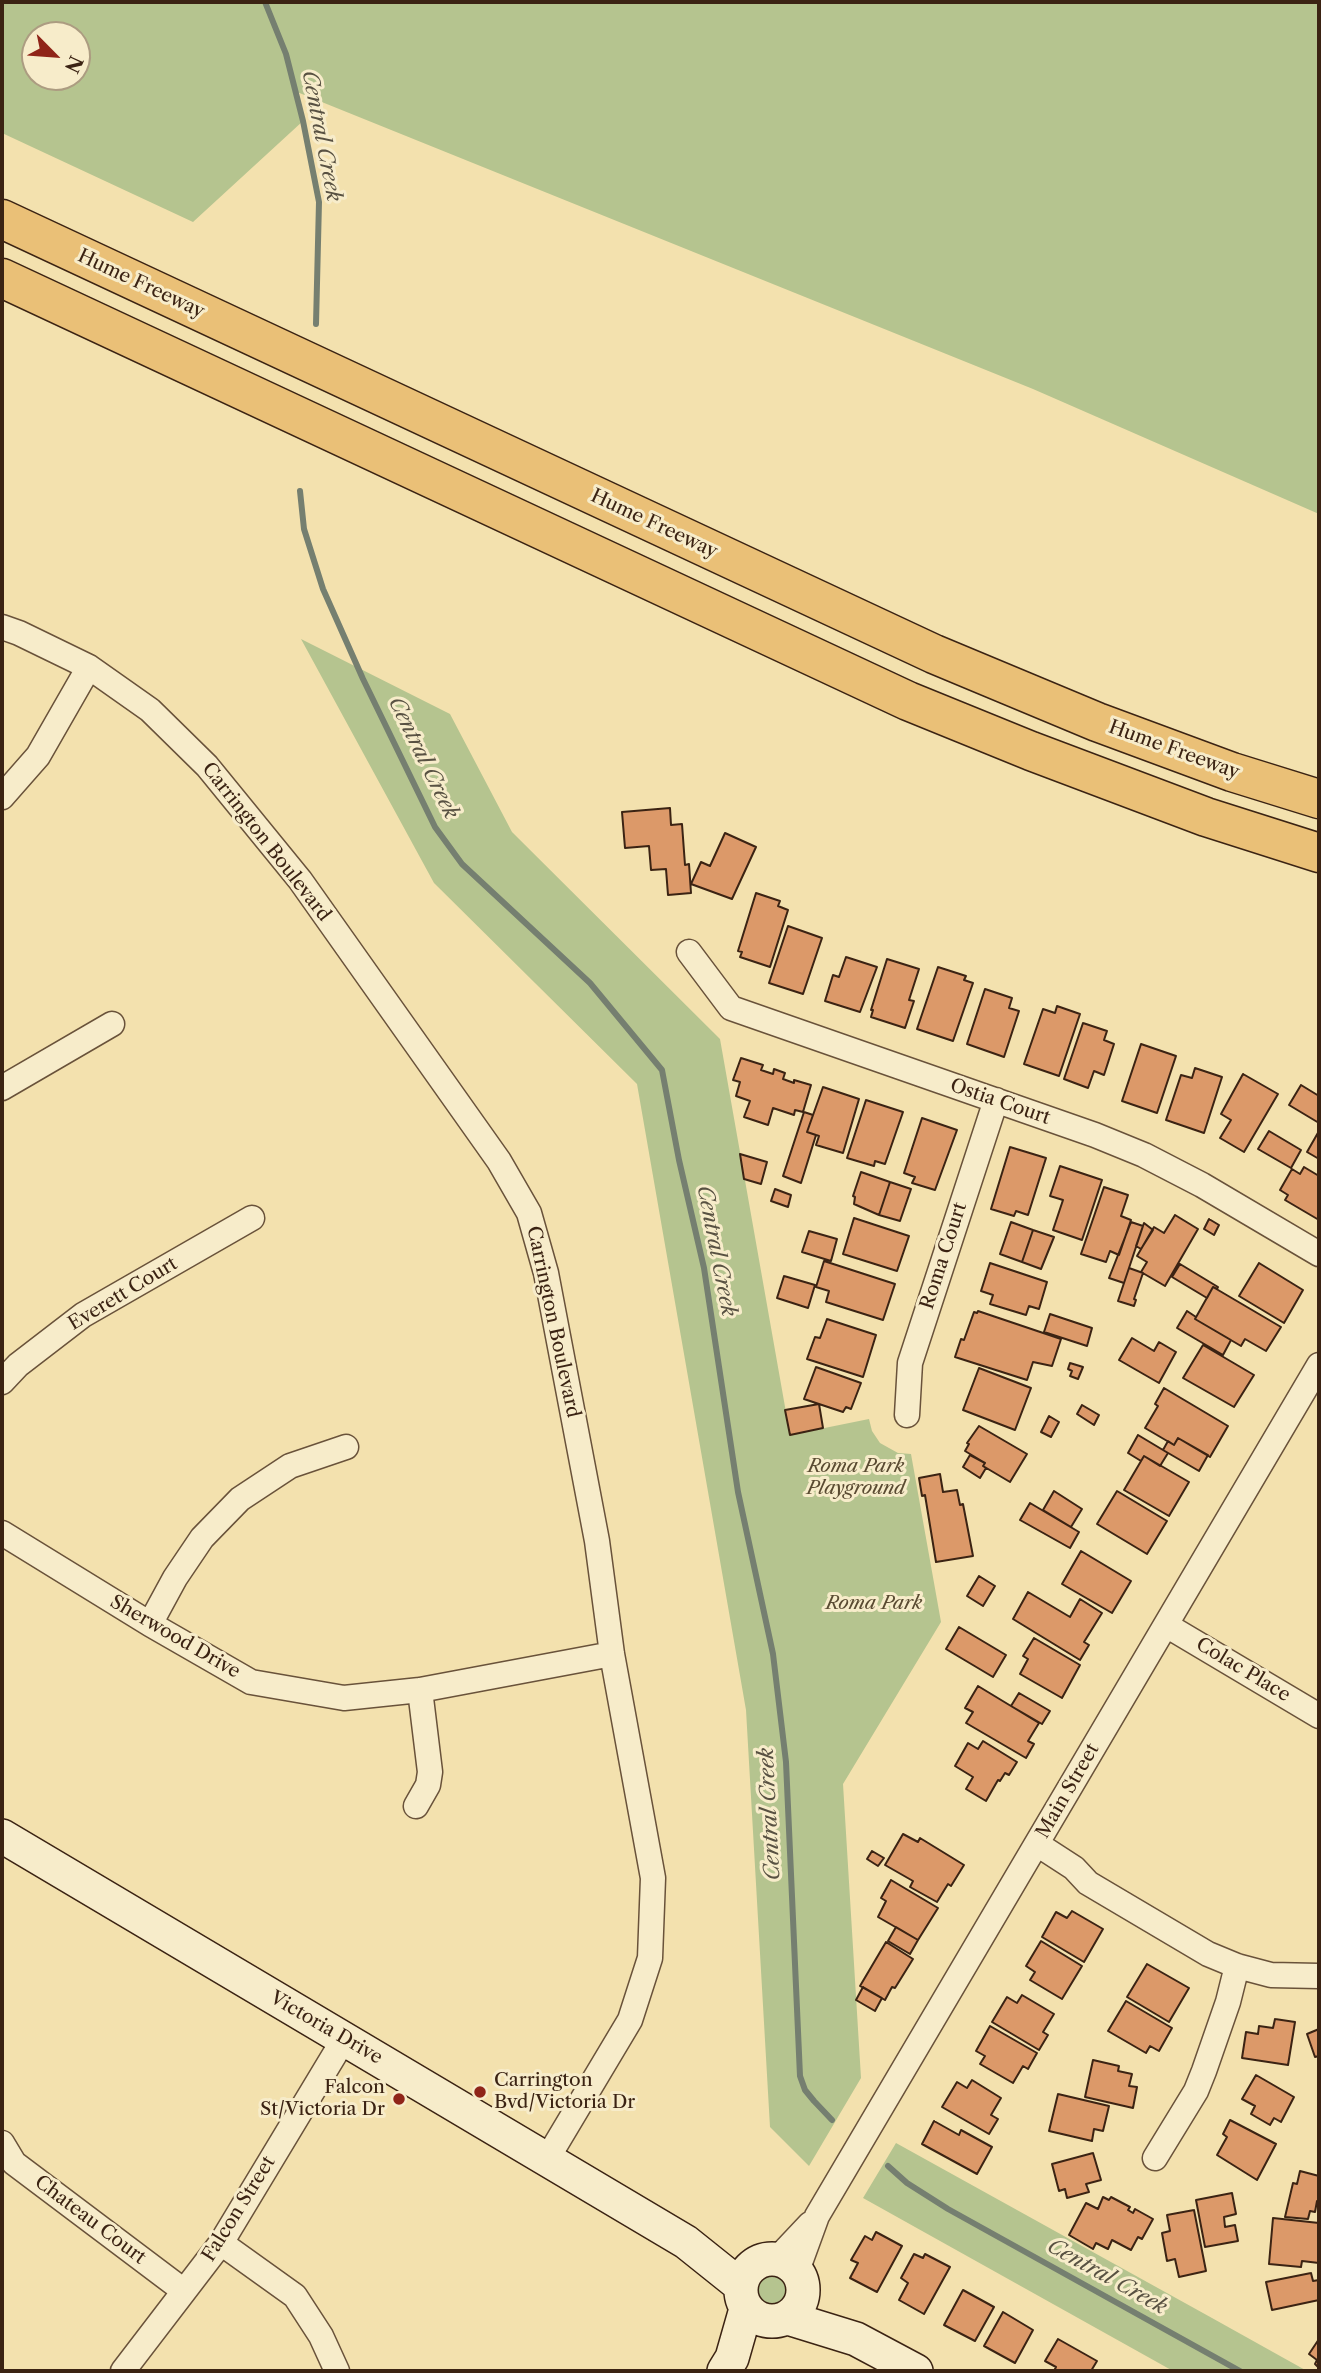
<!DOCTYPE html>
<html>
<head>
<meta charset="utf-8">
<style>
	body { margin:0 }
	#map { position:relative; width:1321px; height:2373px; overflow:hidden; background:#f3e1ae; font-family:"Libre Caslon Text",serif }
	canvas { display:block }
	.frame { position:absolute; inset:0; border:4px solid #3b2313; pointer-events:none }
	.north { position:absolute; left:21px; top:21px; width:70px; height:70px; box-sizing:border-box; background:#f7ecca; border:2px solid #ac9c81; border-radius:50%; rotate:115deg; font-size:19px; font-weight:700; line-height:28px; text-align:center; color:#3b2313 }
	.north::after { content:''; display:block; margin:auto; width:24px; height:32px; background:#8f2418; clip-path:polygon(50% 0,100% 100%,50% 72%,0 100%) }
</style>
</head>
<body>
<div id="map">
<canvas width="1321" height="2373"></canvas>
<div class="frame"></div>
<div class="north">N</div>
</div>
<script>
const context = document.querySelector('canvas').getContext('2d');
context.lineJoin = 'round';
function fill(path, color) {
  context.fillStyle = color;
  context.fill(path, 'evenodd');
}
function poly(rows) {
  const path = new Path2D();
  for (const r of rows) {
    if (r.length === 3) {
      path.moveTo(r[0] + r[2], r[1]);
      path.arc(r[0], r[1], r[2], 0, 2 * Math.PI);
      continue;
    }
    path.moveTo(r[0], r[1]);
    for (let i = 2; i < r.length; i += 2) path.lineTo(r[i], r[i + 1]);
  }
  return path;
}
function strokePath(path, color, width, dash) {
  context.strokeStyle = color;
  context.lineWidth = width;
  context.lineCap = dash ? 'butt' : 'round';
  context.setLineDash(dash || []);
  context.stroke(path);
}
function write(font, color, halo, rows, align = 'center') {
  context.font = font + ' "Libre Caslon Text",serif';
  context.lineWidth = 6;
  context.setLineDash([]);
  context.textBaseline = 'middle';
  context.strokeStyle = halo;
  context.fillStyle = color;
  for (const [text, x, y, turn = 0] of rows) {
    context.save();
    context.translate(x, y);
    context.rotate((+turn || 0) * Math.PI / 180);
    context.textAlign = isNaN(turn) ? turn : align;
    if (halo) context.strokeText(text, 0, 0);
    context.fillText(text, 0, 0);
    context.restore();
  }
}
fill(poly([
	[2,2,1319,2,1319,514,1033,389,297,92,303,121,193,222,2,133],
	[77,35,77,77,35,77,35,35],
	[301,639,450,714,512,832,720,1039,790,1435,869,1419,872,1431,880,1443,898,1453,911,1454,941,1622,843,1784,861,2078,809,2166,770,2127,746,1710,637,1084,434,883],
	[896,2143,1212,2318,1307,2371,1173,2371,863,2198],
	[772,2291,18]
]), '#b5c48f');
strokePath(poly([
	[265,2,286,54,303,121,319,202,316,324],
	[300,491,304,529,323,589,363,679,435,827,462,864,590,983,662,1070,679,1160,704,1268,738,1492,773,1654,786,1762,800,2076,805,2090,814,2101,832,2120],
	[888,2166,907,2183,948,2209,1240,2371]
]), '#757f70', 6);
const building = poly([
	[670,808,671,825,682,824,685,865,689,864,691,893,668,895,666,869,651,870,649,846,625,848,622,812,670,808],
	[725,833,756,847,732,899,691,884,701,862,710,866,725,833],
	[756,893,780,901,778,906,788,910,770,967,740,957,742,952,738,951,756,893],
	[788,926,822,938,803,994,769,983,788,926],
	[846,957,877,967,860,1012,825,1001,833,975,839,977,846,957],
	[887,959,919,969,909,1000,914,1001,905,1028,871,1017,873,1010,871,1010,887,959],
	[938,967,966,976,964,980,973,983,953,1041,917,1029,938,967],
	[985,989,1012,998,1009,1008,1019,1011,1004,1057,967,1044,985,989],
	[1057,1006,1080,1014,1059,1076,1024,1064,1043,1009,1055,1013,1057,1006],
	[1083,1023,1107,1031,1104,1040,1114,1044,1104,1075,1094,1071,1088,1088,1064,1079,1083,1023],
	[1141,1044,1176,1056,1157,1113,1122,1101,1141,1044],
	[741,1058,763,1065,761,1070,773,1074,774,1069,785,1073,783,1079,794,1083,794,1080,811,1085,803,1112,795,1110,794,1115,773,1108,768,1125,744,1117,750,1101,736,1096,740,1082,733,1080,741,1058],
	[1195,1068,1222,1077,1204,1133,1166,1120,1181,1075,1192,1078,1195,1068],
	[1243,1074,1278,1094,1244,1152,1220,1138,1231,1120,1221,1114,1243,1074],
	[1301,1085,1319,1096,1319,1123,1289,1105,1301,1085],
	[823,1087,859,1099,843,1153,816,1145,819,1136,807,1132,823,1087],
	[866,1100,903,1112,885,1164,875,1161,874,1166,847,1158,866,1100],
	[804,1112,813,1115,807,1132,816,1135,801,1183,783,1176,804,1112],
	[922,1118,957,1130,935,1190,912,1183,915,1177,904,1173,922,1118],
	[1269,1131,1301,1150,1291,1168,1258,1149,1269,1131],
	[1319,1131,1319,1159,1307,1152,1319,1131],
	[1010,1147,1046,1158,1028,1215,1016,1211,1014,1216,991,1209,1010,1147],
	[740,1154,767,1162,761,1184,744,1179,740,1154],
	[1060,1166,1102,1180,1082,1240,1053,1230,1063,1200,1050,1196,1060,1166],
	[1304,1167,1319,1176,1319,1220,1285,1200,1288,1195,1280,1190,1292,1169,1300,1174,1304,1167],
	[861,1172,890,1182,879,1215,854,1204,855,1197,853,1196,861,1172],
	[890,1182,911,1189,900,1221,879,1215,890,1182],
	[1104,1187,1128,1195,1121,1216,1131,1220,1119,1255,1110,1251,1106,1262,1081,1254,1104,1187],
	[775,1189,791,1195,788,1207,771,1201,775,1189],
	[1175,1215,1198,1229,1165,1286,1141,1272,1147,1262,1137,1256,1154,1227,1164,1233,1175,1215],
	[854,1218,909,1236,897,1271,843,1254,854,1218],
	[1209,1219,1219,1225,1214,1235,1204,1229,1209,1219],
	[1011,1222,1033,1230,1022,1262,1000,1254,1011,1222],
	[1131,1222,1143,1226,1124,1283,1109,1278,1131,1222],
	[1144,1223,1153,1230,1141,1249,1136,1246,1144,1223],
	[1033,1230,1054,1237,1041,1269,1022,1262,1033,1230],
	[809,1231,837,1239,831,1261,802,1252,809,1231],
	[824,1261,895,1284,883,1320,826,1302,829,1291,816,1287,824,1261],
	[990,1263,1047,1282,1039,1309,1029,1306,1026,1315,990,1304,993,1295,981,1291,990,1263],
	[1259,1263,1303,1290,1284,1323,1239,1296,1259,1263],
	[1180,1264,1218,1287,1217,1289,1213,1287,1207,1298,1172,1277,1180,1264],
	[1129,1268,1143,1273,1134,1299,1136,1300,1134,1306,1118,1301,1129,1268],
	[784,1276,815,1285,808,1308,777,1298,784,1276],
	[1213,1287,1281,1327,1266,1351,1245,1339,1241,1346,1195,1319,1213,1287],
	[978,1311,1061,1339,1052,1366,1033,1362,1027,1380,955,1357,961,1339,964,1340,974,1312,977,1313,978,1311],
	[1187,1311,1196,1317,1195,1319,1231,1340,1223,1355,1177,1328,1187,1311],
	[1050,1314,1092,1328,1087,1346,1044,1332,1050,1314],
	[827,1319,876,1335,863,1377,807,1359,815,1337,820,1338,827,1319],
	[1132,1338,1154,1351,1159,1342,1176,1352,1159,1383,1119,1360,1132,1338],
	[1203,1345,1254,1375,1234,1407,1183,1378,1203,1345],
	[1070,1363,1083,1367,1078,1379,1070,1376,1072,1371,1068,1369,1070,1363],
	[816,1367,861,1383,851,1409,846,1407,843,1412,804,1399,816,1367],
	[979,1368,1031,1388,1015,1430,963,1410,979,1368],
	[1164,1388,1228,1426,1210,1457,1178,1438,1174,1445,1145,1428,1158,1406,1155,1404,1164,1388],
	[819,1404,823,1428,790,1435,785,1410,819,1404],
	[1082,1405,1099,1415,1094,1425,1077,1414,1082,1405],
	[1049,1416,1059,1422,1051,1437,1041,1432,1049,1416],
	[979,1426,1027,1454,1010,1482,983,1466,985,1463,965,1451,969,1444,967,1443,979,1426],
	[1138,1435,1168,1453,1160,1466,1144,1456,1141,1461,1128,1453,1138,1435],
	[1178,1438,1208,1455,1199,1471,1163,1450,1168,1441,1174,1445,1178,1438],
	[970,1455,985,1463,983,1466,986,1468,980,1478,963,1467,970,1455],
	[1144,1456,1189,1482,1169,1516,1124,1490,1144,1456],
	[940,1474,943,1492,957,1490,960,1505,963,1504,973,1556,936,1562,925,1495,922,1496,919,1478,940,1474],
	[1054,1491,1082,1509,1071,1527,1043,1510,1054,1491],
	[1117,1491,1167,1521,1147,1554,1097,1524,1117,1491],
	[1030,1503,1079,1532,1070,1548,1020,1520,1030,1503],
	[1081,1551,1131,1581,1112,1613,1062,1584,1081,1551],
	[979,1576,995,1586,983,1606,967,1596,979,1576],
	[1028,1592,1070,1617,1080,1599,1102,1613,1084,1642,1089,1645,1080,1660,1013,1619,1028,1592],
	[959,1627,1006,1655,993,1677,946,1649,959,1627],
	[1034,1638,1080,1665,1062,1698,1020,1674,1028,1659,1023,1656,1034,1638],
	[978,1686,1039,1723,1028,1741,1034,1744,1026,1758,966,1723,973,1712,965,1708,978,1686],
	[1019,1693,1050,1711,1042,1724,1011,1706,1019,1693],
	[983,1741,1017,1762,1009,1775,1005,1773,1000,1781,998,1780,986,1801,966,1789,973,1777,955,1766,968,1743,978,1749,983,1741],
	[903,1834,918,1842,920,1838,964,1865,951,1886,948,1884,937,1902,910,1887,913,1881,885,1865,903,1834],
	[872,1851,884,1858,878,1866,867,1859,872,1851],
	[891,1880,938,1908,918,1940,878,1917,886,1901,881,1898,891,1880],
	[1072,1911,1103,1929,1084,1962,1042,1937,1056,1912,1067,1918,1072,1911],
	[896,1927,918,1940,910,1954,888,1941,896,1927],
	[1041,1941,1082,1966,1062,1999,1030,1980,1035,1972,1026,1966,1041,1941],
	[886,1942,913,1959,895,1988,892,1987,885,2000,860,1986,886,1942],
	[1147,1964,1189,1988,1169,2022,1127,1997,1147,1964],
	[863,1987,882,1998,875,2011,856,2000,863,1987],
	[1022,1995,1054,2014,1043,2032,1048,2035,1039,2050,992,2022,1007,1997,1017,2003,1022,1995],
	[1126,2001,1172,2028,1159,2051,1150,2046,1146,2053,1108,2031,1126,2001],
	[1275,2019,1295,2022,1288,2065,1242,2058,1246,2032,1258,2034,1259,2026,1273,2028,1275,2019],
	[990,2026,1037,2053,1028,2069,1023,2066,1013,2083,980,2064,985,2056,976,2051,990,2026],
	[1319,2029,1319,2056,1315,2057,1307,2034,1319,2029],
	[1093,2060,1119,2066,1118,2071,1132,2074,1129,2086,1137,2087,1133,2108,1085,2097,1093,2060],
	[1256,2075,1294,2097,1281,2122,1274,2118,1270,2125,1251,2114,1255,2106,1242,2099,1256,2075],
	[972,2080,1001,2098,991,2115,998,2119,989,2134,942,2107,957,2082,967,2088,972,2080],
	[1058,2094,1109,2106,1103,2131,1094,2129,1092,2141,1049,2131,1058,2094],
	[1230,2120,1276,2144,1257,2180,1217,2155,1227,2137,1223,2134,1230,2120],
	[934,2121,959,2135,961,2130,992,2147,977,2174,922,2144,934,2121],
	[1093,2153,1101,2180,1086,2184,1089,2192,1067,2198,1065,2189,1059,2191,1052,2164,1093,2153],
	[1300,2171,1319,2176,1319,2202,1317,2201,1315,2212,1310,2211,1308,2219,1285,2217,1293,2183,1297,2184,1300,2171],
	[1232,2193,1236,2214,1224,2217,1225,2227,1235,2225,1238,2241,1205,2247,1196,2200,1232,2193],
	[1103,2197,1109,2200,1111,2197,1130,2207,1128,2210,1133,2213,1135,2209,1153,2219,1142,2239,1138,2237,1131,2250,1112,2240,1108,2249,1096,2243,1093,2249,1069,2235,1086,2203,1098,2209,1103,2197],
	[1194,2210,1206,2271,1179,2277,1175,2259,1167,2261,1162,2233,1170,2231,1167,2215,1194,2210],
	[1273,2218,1319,2223,1319,2263,1302,2261,1301,2267,1269,2264,1273,2218],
	[876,2232,902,2246,877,2292,850,2278,858,2263,851,2260,865,2236,872,2240,876,2232],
	[914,2254,923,2258,925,2254,950,2267,924,2314,899,2300,908,2283,901,2278,914,2254],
	[1311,2273,1313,2281,1319,2280,1319,2300,1272,2310,1266,2282,1311,2273],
	[963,2290,994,2307,975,2341,944,2325,963,2290],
	[1003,2312,1033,2330,1015,2363,984,2346,1003,2312],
	[1058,2339,1097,2361,1091,2371,1054,2371,1056,2367,1045,2361,1058,2339],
	[1319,2339,1319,2368,1315,2364,1317,2360,1309,2354,1319,2339]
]);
fill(building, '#dc9969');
strokePath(building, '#3b2313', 2);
const street = poly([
	[2,627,19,633,89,667,150,710,207,766,300,880,499,1161,529,1213,546,1273,597,1541,612,1654,653,1878,650,1958,630,2020,547,2159],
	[2,797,38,756,89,667],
	[689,952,731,1008,1095,1135,1144,1155,1202,1185,1319,1254],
	[2,1088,112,1024],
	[2,1382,18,1365,83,1315,252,1218],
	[907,1415,910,1363,996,1100],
	[2,1533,150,1624,251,1682,344,1698,420,1690,612,1654],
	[150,1624,175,1578,202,1538,240,1499,290,1466,346,1447],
	[1166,1625,1319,1716],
	[416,1806,428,1785,430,1772,420,1690],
	[1037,1844,1074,1868,1088,1883,1208,1954,1237,1966,1271,1975,1319,1976],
	[2,2143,14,2163,184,2291],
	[1155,2158,1196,2091,1204,2071,1228,2002,1237,1966],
	[221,2243,295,2296,321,2336,337,2371],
	[777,2259,810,2224],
	[797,2271,817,2216,1319,1365],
	[123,2371,221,2243,344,2039]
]);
const secondary = poly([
	[2,1836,686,2242,741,2286],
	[772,2290,31],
	[788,2318,856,2339,916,2371],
	[724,2371,732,2358,746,2309]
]);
const highway = poly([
	[2,219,934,654,1097,722,1232,772,1319,799],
	[2,278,908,701,1031,751,1206,817,1319,853]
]);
strokePath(street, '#69523a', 27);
strokePath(secondary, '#3b2313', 36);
strokePath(highway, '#3b2313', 41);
strokePath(street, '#f7ecca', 24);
strokePath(secondary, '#f7ecca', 33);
strokePath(highway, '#eac077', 38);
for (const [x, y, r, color] of [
	[480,2092,7,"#8f2418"],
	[399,2099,7,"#8f2418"]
]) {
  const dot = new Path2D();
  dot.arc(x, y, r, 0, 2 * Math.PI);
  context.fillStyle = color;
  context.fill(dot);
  strokePath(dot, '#f7ecca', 2.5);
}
write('19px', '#3b2313', '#f7ecca', [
	["Hume Freeway",141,284,25],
	["Hume Freeway",654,524,25],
	["Hume Freeway",1174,750,20],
	["Carrington Boulevard",266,842,52],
	["Ostia Court",1000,1102,19],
	["Roma Court",944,1256,-72],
	["Everett Court",123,1294,-31],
	["Carrington Boulevard",553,1322,78],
	["Sherwood Drive",175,1637,30],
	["Colac Place",1243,1670,31],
	["Main Street",1068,1791,-60],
	["Victoria Drive",326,2028,30],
	["Falcon Street",239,2209,-58],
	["Chateau Court",90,2220,37]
]);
write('italic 19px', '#5a4b32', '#f7ecca', [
	["Roma Park",856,1467],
	["Playground",856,1489],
	["Roma Park",874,1604]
]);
write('19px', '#3b2313', '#f7ecca', [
	["Carrington",494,2081],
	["Bvd/Victoria Dr",494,2103],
	["Falcon",385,2088,"right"],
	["St/Victoria Dr",385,2110,"right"]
], 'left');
write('italic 21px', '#585142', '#f7ecca', [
	["Central Creek",321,136,79],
	["Central Creek",423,758,64],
	["Central Creek",716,1251,79],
	["Central Creek",770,1814,-93],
	["Central Creek",1107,2277,29]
]);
</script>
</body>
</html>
